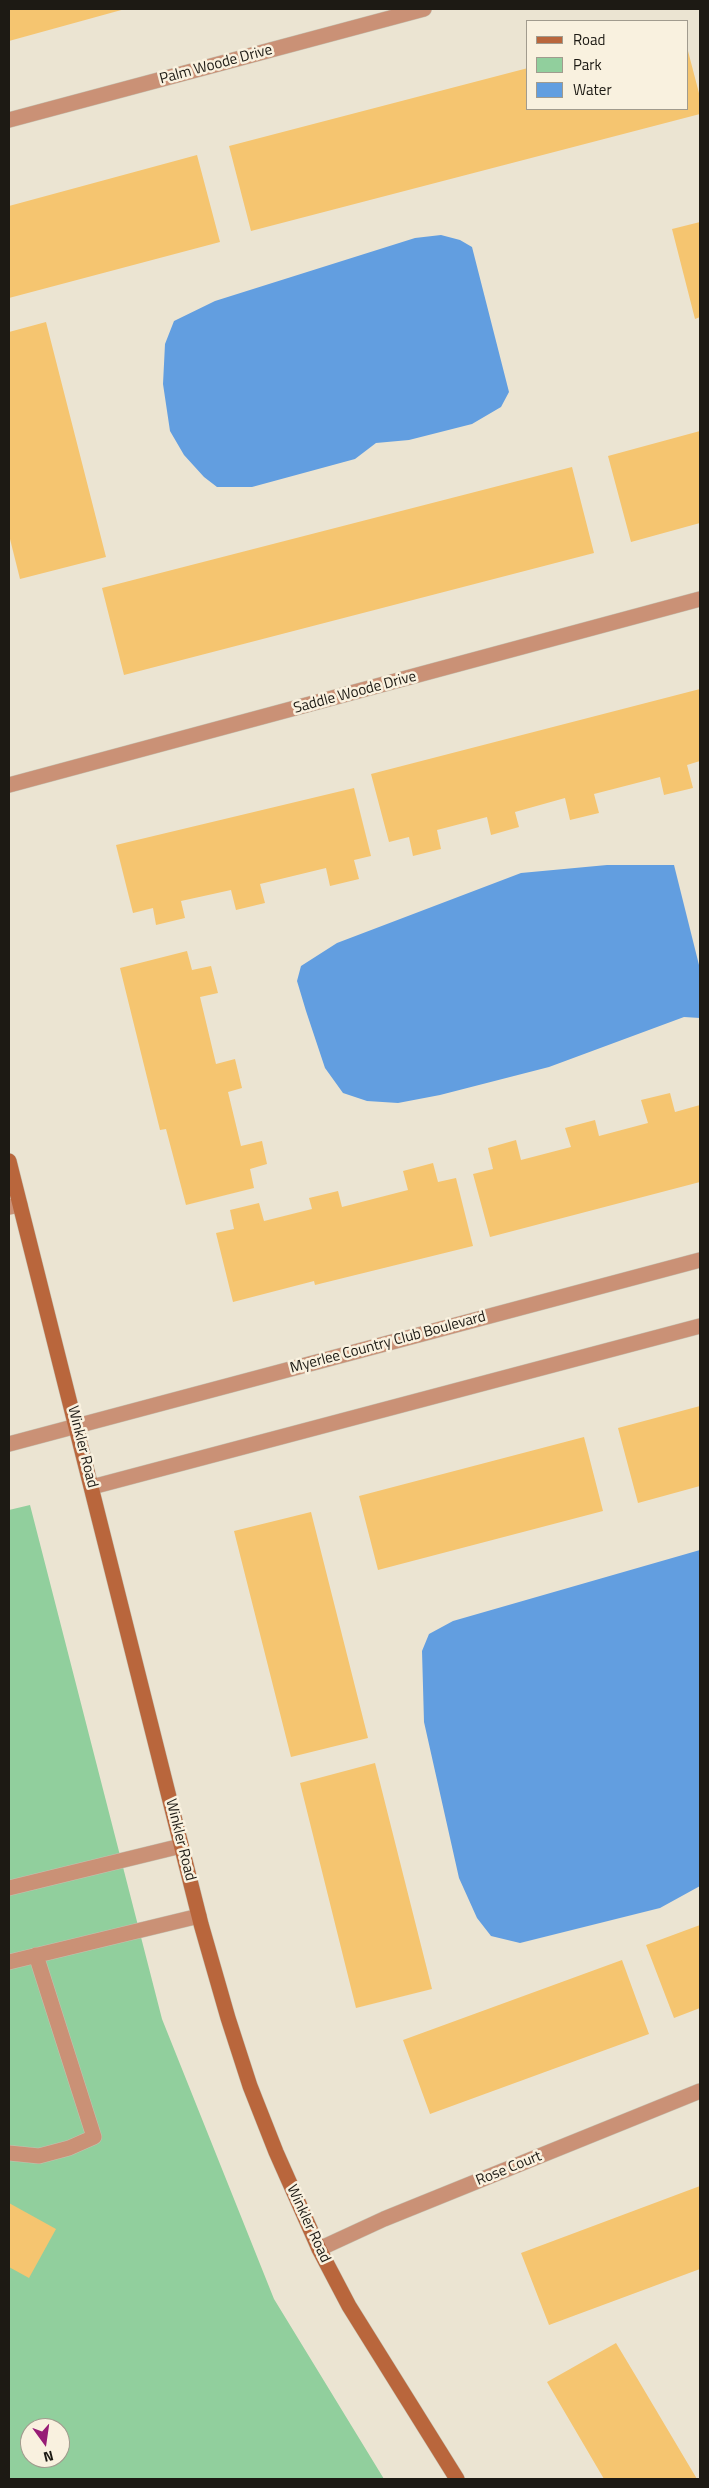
<!DOCTYPE html>
<html>
<head>
<meta charset="utf-8">
<style>
	body { margin:0 }
	#map { position:relative; width:709px; height:2488px; overflow:hidden; background:#ebe4d2; font-family:"Titillium Web",sans-serif }
	canvas { display:block }
	.frame { position:absolute; inset:0; border:10px solid #1d1a14; pointer-events:none }
	.legend { position:absolute; left:526px; top:20px; width:162px; height:90px; box-sizing:border-box; background:#f9f1df; border:1px solid #a19b8e; margin:0; padding:6px 9px; list-style:none; font-size:15px; color:#1d1a14 }
	.legend li { display:flex; align-items:center; gap:10px; height:25px }
	.legend b { width:25px; border:1px solid #a19b8e }
	.north { position:absolute; left:20px; top:2418px; width:50px; height:50px; box-sizing:border-box; background:#f9f1df; border:1px solid #a19b8e; border-radius:50%; rotate:166deg; font-size:14px; font-weight:700; line-height:20px; text-align:center; color:#1d1a14 }
	.north::after { content:''; display:block; margin:auto; width:18px; height:22px; background:#971c75; clip-path:polygon(50% 0,100% 100%,50% 72%,0 100%) }
</style>
</head>
<body>
<div id="map">
<canvas width="709" height="2488"></canvas>
<div class="frame"></div>
<ul class="legend">
<li><b style="height:6px;background:#b9663c"></b>Road</li>
<li><b style="height:14px;background:#91cf9d"></b>Park</li>
<li><b style="height:14px;background:#629ee0"></b>Water</li>
</ul>
<div class="north">N</div>
</div>
<script>
const context = document.querySelector('canvas').getContext('2d');
context.lineJoin = 'round';
function fill(path, color) {
  context.fillStyle = color;
  context.fill(path, 'evenodd');
}
function poly(rows) {
  const path = new Path2D();
  for (const r of rows) {
    path.moveTo(r[0], r[1]);
    for (let i = 2; i < r.length; i += 2) path.lineTo(r[i], r[i + 1]);
  }
  return path;
}
function strokePath(path, color, width, dash) {
  context.strokeStyle = color;
  context.lineWidth = width;
  context.lineCap = dash ? 'butt' : 'round';
  context.setLineDash(dash || []);
  context.stroke(path);
}
function write(font, color, halo, rows, align = 'center') {
  context.font = font + ' "Titillium Web",sans-serif';
  context.lineWidth = 5;
  context.setLineDash([]);
  context.textBaseline = 'middle';
  context.strokeStyle = halo;
  context.fillStyle = color;
  for (const [text, x, y, turn = 0] of rows) {
    context.save();
    context.translate(x, y);
    context.rotate((+turn || 0) * Math.PI / 180);
    context.textAlign = isNaN(turn) ? turn : align;
    if (halo) context.strokeText(text, 0, 0);
    context.fillText(text, 0, 0);
    context.restore();
  }
}
fill(poly([
	[30,1505,162,2019,274,2299,384,2479,9,2479,9,1510],
	[30,2428,60,2428,60,2458,30,2458]
]), '#91cf9d');
fill(poly([
	[441,235,460,240,472,247,509,392,501,407,472,424,409,440,376,443,355,459,252,487,217,487,204,477,184,455,170,431,163,384,165,344,174,321,215,301,415,238],
	[607,865,674,865,700,969,700,1018,684,1017,549,1067,440,1095,398,1103,367,1101,343,1093,325,1068,306,1011,297,981,301,966,337,943,521,873],
	[700,1550,700,1886,660,1908,520,1943,491,1936,477,1918,459,1878,424,1722,422,1651,429,1634,453,1621]
]), '#629ee0');
fill(poly([
	[9,9,125,9,9,41],
	[688,51,700,97,700,114,251,231,229,146,528,68,528,109,688,109],
	[197,155,220,242,9,298,9,206],
	[700,222,700,317,695,319,672,229],
	[46,322,106,557,20,579,9,535,9,332],
	[700,431,700,523,631,542,608,456],
	[572,467,594,553,124,675,102,588],
	[700,689,700,761,687,765,693,788,664,795,660,777,594,794,599,813,570,820,565,798,515,812,519,827,491,835,487,817,437,830,441,849,413,856,409,837,389,842,371,774],
	[354,788,371,856,354,860,359,879,330,886,326,868,260,884,265,903,236,910,231,890,181,901,185,918,156,925,153,908,133,913,116,845],
	[187,951,192,970,211,966,218,993,200,997,216,1064,235,1059,242,1088,228,1092,241,1146,262,1141,267,1164,250,1169,254,1188,186,1205,166,1129,160,1130,120,968],
	[670,1093,675,1112,700,1105,700,1182,490,1237,473,1174,493,1169,488,1148,516,1140,521,1160,571,1147,565,1128,595,1120,599,1136,648,1123,641,1100],
	[433,1163,438,1182,456,1178,473,1246,315,1285,314,1281,233,1302,216,1233,234,1229,230,1210,259,1203,264,1221,312,1209,309,1198,338,1191,342,1207,408,1190,403,1171],
	[700,1406,700,1486,638,1503,618,1428],
	[584,1437,603,1511,378,1570,359,1496],
	[311,1512,368,1738,291,1757,234,1531],
	[375,1763,432,1989,356,2008,300,1783],
	[700,1925,700,2008,674,2018,646,1945],
	[622,1960,649,2034,430,2114,403,2040],
	[700,2186,700,2269,549,2325,521,2253],
	[9,2203,56,2229,29,2278,9,2267],
	[616,2343,637,2378,697,2479,604,2479,547,2382]
]), '#f5c570');
const lane = poly([
	[9,1207,20,1205],
	[9,1888,181,1846],
	[9,1962,199,1916],
	[9,2153,39,2156,69,2148,94,2137,36,1955]
]);
const street = poly([
	[9,120,424,9],
	[9,785,700,599],
	[9,1444,700,1260],
	[92,1487,700,1326],
	[319,2249,384,2219,700,2091]
]);
const secondary = poly([
	[9,1161,201,1924,228,2018,250,2086,276,2152,319,2249,349,2306,457,2479]
]);
strokePath(lane, '#c6c0b0', 16);
strokePath(street, '#c6c0b0', 16);
strokePath(secondary, '#c6c0b0', 16);
strokePath(lane, '#ca9176', 15);
strokePath(street, '#ca9176', 15);
strokePath(secondary, '#b9663c', 15);
write('15px', '#1d1a14', '#f9f1df', [
	["Palm Woode Drive",216,65,-15],
	["Saddle Woode Drive",355,693,-15],
	["Myerlee Country Club Boulevard",388,1343,-15],
	["Winkler Road",82,1447,76],
	["Winkler Road",180,1840,76],
	["Rose Court",509,2169,-22],
	["Winkler Road",308,2224,65]
]);
</script>
</body>
</html>
